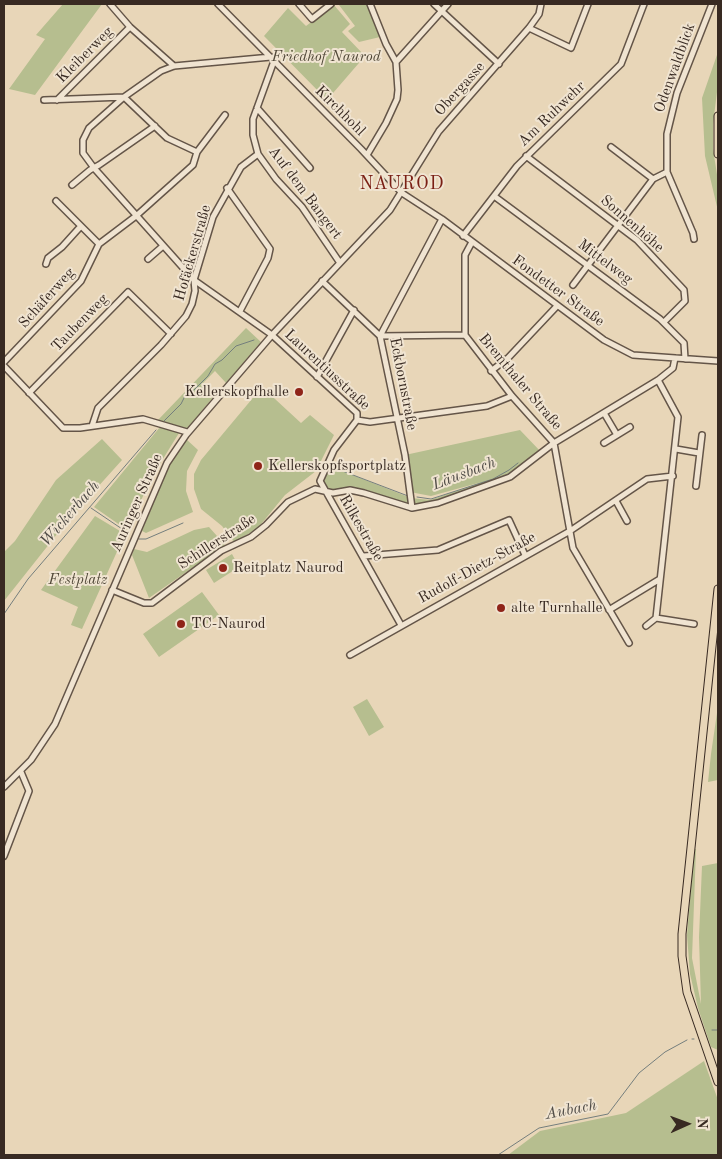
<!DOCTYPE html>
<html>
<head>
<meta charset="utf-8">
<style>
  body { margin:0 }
  #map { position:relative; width:722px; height:1159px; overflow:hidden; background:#e8d6b8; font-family:"Old Standard TT",serif }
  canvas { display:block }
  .frame { position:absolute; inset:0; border:5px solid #382a22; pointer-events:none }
  .north { position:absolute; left:662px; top:1099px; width:50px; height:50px; -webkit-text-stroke:4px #f0e4d1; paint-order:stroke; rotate:88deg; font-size:14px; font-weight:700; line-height:20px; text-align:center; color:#382a22 }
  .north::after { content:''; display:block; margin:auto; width:18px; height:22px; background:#382a22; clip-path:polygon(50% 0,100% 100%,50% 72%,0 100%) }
</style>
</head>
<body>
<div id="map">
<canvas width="722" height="1159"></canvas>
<div class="frame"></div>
<div class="north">N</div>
</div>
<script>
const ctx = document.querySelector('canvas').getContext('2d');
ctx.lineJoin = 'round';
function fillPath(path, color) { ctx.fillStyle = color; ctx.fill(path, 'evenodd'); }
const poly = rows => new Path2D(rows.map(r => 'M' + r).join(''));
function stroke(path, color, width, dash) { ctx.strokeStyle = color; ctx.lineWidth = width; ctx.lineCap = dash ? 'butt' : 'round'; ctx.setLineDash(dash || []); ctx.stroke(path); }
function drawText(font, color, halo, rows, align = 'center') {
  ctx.font = font + ' "Old Standard TT",serif'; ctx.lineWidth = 4; ctx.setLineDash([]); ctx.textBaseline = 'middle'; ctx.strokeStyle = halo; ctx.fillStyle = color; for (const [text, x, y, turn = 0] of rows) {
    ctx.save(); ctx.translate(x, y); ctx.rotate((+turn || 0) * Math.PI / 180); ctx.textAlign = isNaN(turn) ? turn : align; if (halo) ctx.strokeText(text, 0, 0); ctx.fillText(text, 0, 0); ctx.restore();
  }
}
fillPath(poly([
  [63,4,102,4,35,95,9,89,45,39,36,35],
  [342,4,367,4,380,37,359,42,348,31,355,26,339,5],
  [334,5,350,24,342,32,365,56,327,100,264,36,288,8,306,26],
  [718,52,718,84,713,124,713,149,718,181,718,211,705,156,702,98],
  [246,328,261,342,226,383,215,371,202,384,215,395,186,430,158,420],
  [262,387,301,423,310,415,334,435,316,471,285,495,257,529,234,542,222,526,201,509,194,489,194,474,201,460],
  [160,427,179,433,153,475,127,530,94,507],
  [520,430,542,453,510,477,438,503,412,508,350,490,333,493,324,489,320,481,327,465,411,498,430,500,482,482,431,496,410,492,405,455],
  [102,439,122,460,69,519,4,601,4,552,15,541,56,480],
  [186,439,198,450,187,471,186,491,193,512,146,533,142,531,169,465],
  [95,516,125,534,82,629,71,625,78,607,41,590],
  [209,527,225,545,149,598,132,555,134,549,147,552,194,530],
  [232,554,239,567,214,583,206,570],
  [202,592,219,615,159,657,143,634],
  [367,699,384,727,369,736,353,707],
  [718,706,718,780,708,782,711,754],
  [694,849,696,849,692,958,701,1004,699,937,702,866,718,863,718,1050,711,1047,698,1008,690,974,687,935],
  [704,1061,718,1100,718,1155,508,1155,540,1131,626,1113]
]), '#b6be8f');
stroke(poly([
  [164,421,181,404,186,394,191,393,208,376,215,364,222,360,236,346,254,340],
  [332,467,408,496],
  [417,497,431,499,493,479,509,470,518,463],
  [91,508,128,533],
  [139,539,146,539,183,523],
  [4,614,28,579,156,430],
  [712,1030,718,1030],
  [692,1039,694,1039],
  [498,1155,539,1128,608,1114,639,1073,665,1052,687,1040]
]), '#747e7d', 1);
const minor = poly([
  [110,4,130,27,174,66],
  [218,4,361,149,402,193,442,219,604,340,633,355,718,361],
  [299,4,312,19,331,4],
  [434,4,499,64],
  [529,28,571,48,588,4],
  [274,61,253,119,253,135,258,154,276,179,302,207,340,263],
  [396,62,448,4],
  [44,100,124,97,161,71,174,66,271,57],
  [57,100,130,27],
  [257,108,310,168],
  [611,147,653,179],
  [197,152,167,138,124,97,89,128,83,140,83,153,94,168,194,280,272,335,357,413,357,420],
  [367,155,386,123,397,99,398,90,396,62,386,44,370,4],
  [526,156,637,240,684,290,685,301,664,322],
  [72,185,90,170,99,165,155,126],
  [227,188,270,249,268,258,240,311],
  [494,196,660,319,684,343,685,359],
  [56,201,99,244],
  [463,236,517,166,621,64,644,4],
  [694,239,693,233,667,172,667,134,677,93,712,4],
  [472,242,465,255,465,335,512,396,554,443,573,548,629,643],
  [148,259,163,246],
  [46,264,48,258,62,247,81,226],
  [322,281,380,336,465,335],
  [573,285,653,179,667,172],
  [4,362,81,281,99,244,136,216,193,165,197,152,225,115],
  [4,366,63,428,80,428,143,419,187,432],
  [491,371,508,358,557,306],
  [317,377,354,310],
  [29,393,128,292,171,334],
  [604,413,617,435,604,443],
  [357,420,334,450,320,481,401,625],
  [357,420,370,422,487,406,512,396],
  [92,426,98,408,161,345,186,316,192,304,195,291,194,280,213,217,241,167,258,154],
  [617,435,630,427],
  [676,449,699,453],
  [696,486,702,435],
  [616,501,627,521],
  [412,508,405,455,380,336,442,219],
  [364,556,438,550,509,520,525,555],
  [112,590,144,603,152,603,221,551,251,537,266,525,288,502,315,489,333,493,350,490,364,493,412,508,438,503,510,477,554,443,658,380,673,368,675,358],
  [609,610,660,579],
  [656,618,694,624],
  [646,626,656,618,678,417,658,380],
  [350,655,570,531,647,479,673,476],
  [4,787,31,760,55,724,167,463,186,435,272,335,390,210,439,131,529,28,539,14,541,4],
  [4,856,29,791,21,772]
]);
const major = poly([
  [718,116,718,154],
  [718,589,682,934,682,956,687,992,718,1082]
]);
stroke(minor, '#645548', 8);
stroke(major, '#382a22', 9);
stroke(minor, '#f0e4d1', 5);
stroke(major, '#e8d6b8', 7);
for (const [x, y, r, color] of [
  [299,392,5,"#8f2418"],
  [258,466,5,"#8f2418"],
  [223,568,5,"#8f2418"],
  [501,608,5,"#8f2418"],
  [181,624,5,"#8f2418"]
]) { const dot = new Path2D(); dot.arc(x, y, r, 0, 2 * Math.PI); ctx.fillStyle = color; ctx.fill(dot); stroke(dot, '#f0e4d1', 2); }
drawText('15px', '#382a22', '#f0e4d1', [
  ["Kleiberweg",85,55,-45],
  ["Odenwaldblick",675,68,-70],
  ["Obergasse",460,89,-48],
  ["Kirchhohl",340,111,45],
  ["Am Ruhwehr",552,114,-44],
  ["Auf dem Bangert",305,193,53],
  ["Sonnenhöhe",632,224,41],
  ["Hofäckerstraße",193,253,-74],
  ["Mittelweg",605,262,37],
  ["Fondetter Straße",558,291,36],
  ["Schäferweg",47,298,-48],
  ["Taubenweg",80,323,-46],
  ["Laurentiusstraße",327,370,43],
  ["Bremthaler Straße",520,382,50],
  ["Eckbornstraße",403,384,79],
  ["Auringer Straße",137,503,-66],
  ["Rilkestraße",361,528,60],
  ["Schillerstraße",217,542,-33],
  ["Rudolf-Dietz-Straße",477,568,-29]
]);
drawText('italic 15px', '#514838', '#f0e4d1', [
  ["Friedhof Naurod",326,57],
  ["Festplatz",78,580]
]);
drawText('15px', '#382a22', '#f0e4d1', [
  ["Kellerskopfhalle",289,392,"right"],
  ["Kellerskopfsportplatz",268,466],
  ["Reitplatz Naurod",233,568],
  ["alte Turnhalle",511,608],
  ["TC-Naurod",191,624]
], 'left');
drawText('italic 16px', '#514d48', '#f0e4d1', [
  ["Läusbach",464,474,-21],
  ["Wickerbach",70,514,-49],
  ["Aubach",571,1110,-11]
]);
ctx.letterSpacing = '1px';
drawText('18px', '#7a1f14', '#f0e4d1', [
  ["NAUROD",402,184]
]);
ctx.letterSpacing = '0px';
</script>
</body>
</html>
